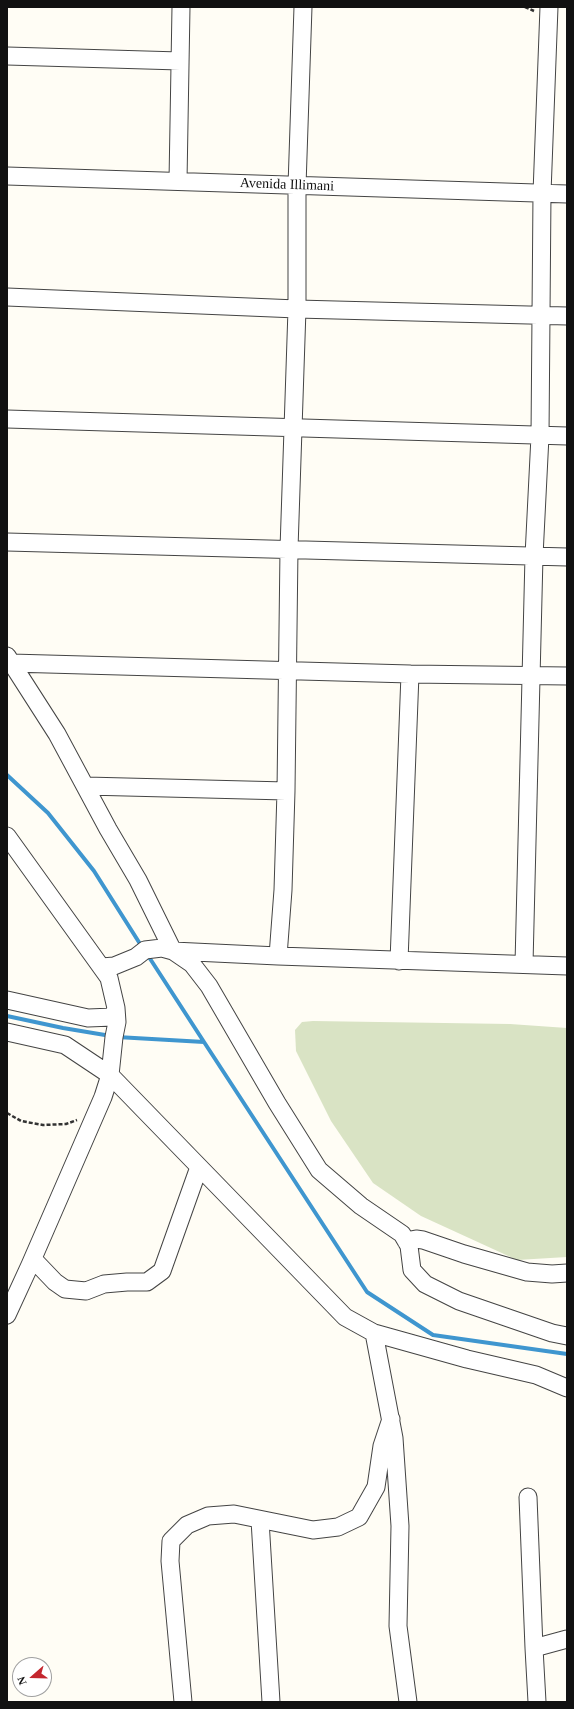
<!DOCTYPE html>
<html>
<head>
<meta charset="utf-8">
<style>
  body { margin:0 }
  #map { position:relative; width:574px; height:1709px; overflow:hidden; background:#fffdf5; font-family:"Times New Roman",serif }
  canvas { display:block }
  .frame { position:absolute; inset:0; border:8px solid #111; pointer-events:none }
  .north { position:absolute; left:12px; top:1657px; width:40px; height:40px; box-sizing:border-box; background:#fff; border:1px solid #a0a0a0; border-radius:50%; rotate:250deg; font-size:11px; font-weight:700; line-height:16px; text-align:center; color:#111 }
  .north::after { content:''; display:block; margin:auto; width:14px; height:18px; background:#c4262e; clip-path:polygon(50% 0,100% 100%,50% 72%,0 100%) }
</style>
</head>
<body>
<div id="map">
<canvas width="574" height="1709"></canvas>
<div class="frame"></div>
<div class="north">N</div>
</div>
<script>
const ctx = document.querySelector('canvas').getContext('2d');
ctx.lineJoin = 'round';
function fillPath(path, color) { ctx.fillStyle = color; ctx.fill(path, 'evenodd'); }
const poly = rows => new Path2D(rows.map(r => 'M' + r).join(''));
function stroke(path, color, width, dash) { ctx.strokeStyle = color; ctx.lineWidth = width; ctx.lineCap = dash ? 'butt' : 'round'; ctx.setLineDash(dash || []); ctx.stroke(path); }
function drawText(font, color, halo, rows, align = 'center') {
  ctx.font = font + ' "Times New Roman",serif'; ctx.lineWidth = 4; ctx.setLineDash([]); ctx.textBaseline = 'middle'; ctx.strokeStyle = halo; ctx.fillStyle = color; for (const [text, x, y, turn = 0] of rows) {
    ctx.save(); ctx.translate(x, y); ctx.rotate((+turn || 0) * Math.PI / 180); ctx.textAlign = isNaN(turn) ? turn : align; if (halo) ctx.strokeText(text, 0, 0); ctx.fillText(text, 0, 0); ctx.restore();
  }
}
fillPath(poly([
  [313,1021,510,1024,567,1028,567,1257,517,1260,421,1216,373,1183,331,1121,296,1051,295,1030,302,1022]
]), '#d9e3c4');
stroke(poly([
  [7,775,48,813,94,871,142,947],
  [147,954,204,1042],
  [7,1016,63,1028,111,1036],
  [117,1037,204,1042,367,1292,433,1335,567,1354]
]), '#3f96cf', 4);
const minor = poly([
  [7,56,180,61],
  [7,176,567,194],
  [178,181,181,7],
  [7,297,297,309,567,316],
  [7,419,567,436],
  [7,542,567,557],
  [7,656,57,734,108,829,138,880,173,951,192,964,209,986,277,1103,319,1170,361,1206,402,1234,409,1246,412,1270,425,1284,459,1301,552,1333,567,1336],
  [11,663,410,674,567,676],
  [86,786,286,791],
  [7,836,109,978,116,1008,117,1022,114,1037,110,1075,103,1097,30,1265,7,1315],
  [278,956,283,890,286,791,289,549,297,309,297,186,303,7],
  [399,961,410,674],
  [524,964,534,556,540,436,542,193,549,7],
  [102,967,114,966,136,957,145,950,162,948,173,951,278,956,567,966],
  [7,1000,88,1018,113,1017,116,1008],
  [7,1032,65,1045,110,1075,345,1317,374,1333,467,1359,536,1375,567,1388],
  [406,1241,416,1239,423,1240,464,1254,527,1272,552,1274,567,1273],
  [33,1259,55,1282,65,1289,86,1291,104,1284,127,1282,147,1282,162,1271,199,1167],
  [374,1333,394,1438,400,1526,398,1626,408,1702],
  [528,1497,534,1648],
  [260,1520,271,1702],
  [183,1702,170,1561,171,1541,187,1525,208,1516,234,1514,313,1530,338,1527,359,1517,376,1487,382,1446,391,1419],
  [537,1702,534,1648,567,1639]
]);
stroke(minor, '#444', 19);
stroke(poly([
  [525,7,534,11],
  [7,1113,21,1121,43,1125,66,1124,77,1120]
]), '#333', 2.5, [4, 2]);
stroke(minor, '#fff', 17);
drawText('14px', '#111', '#fff', [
  ["Avenida Illimani",287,185,2]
]);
</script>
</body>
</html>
